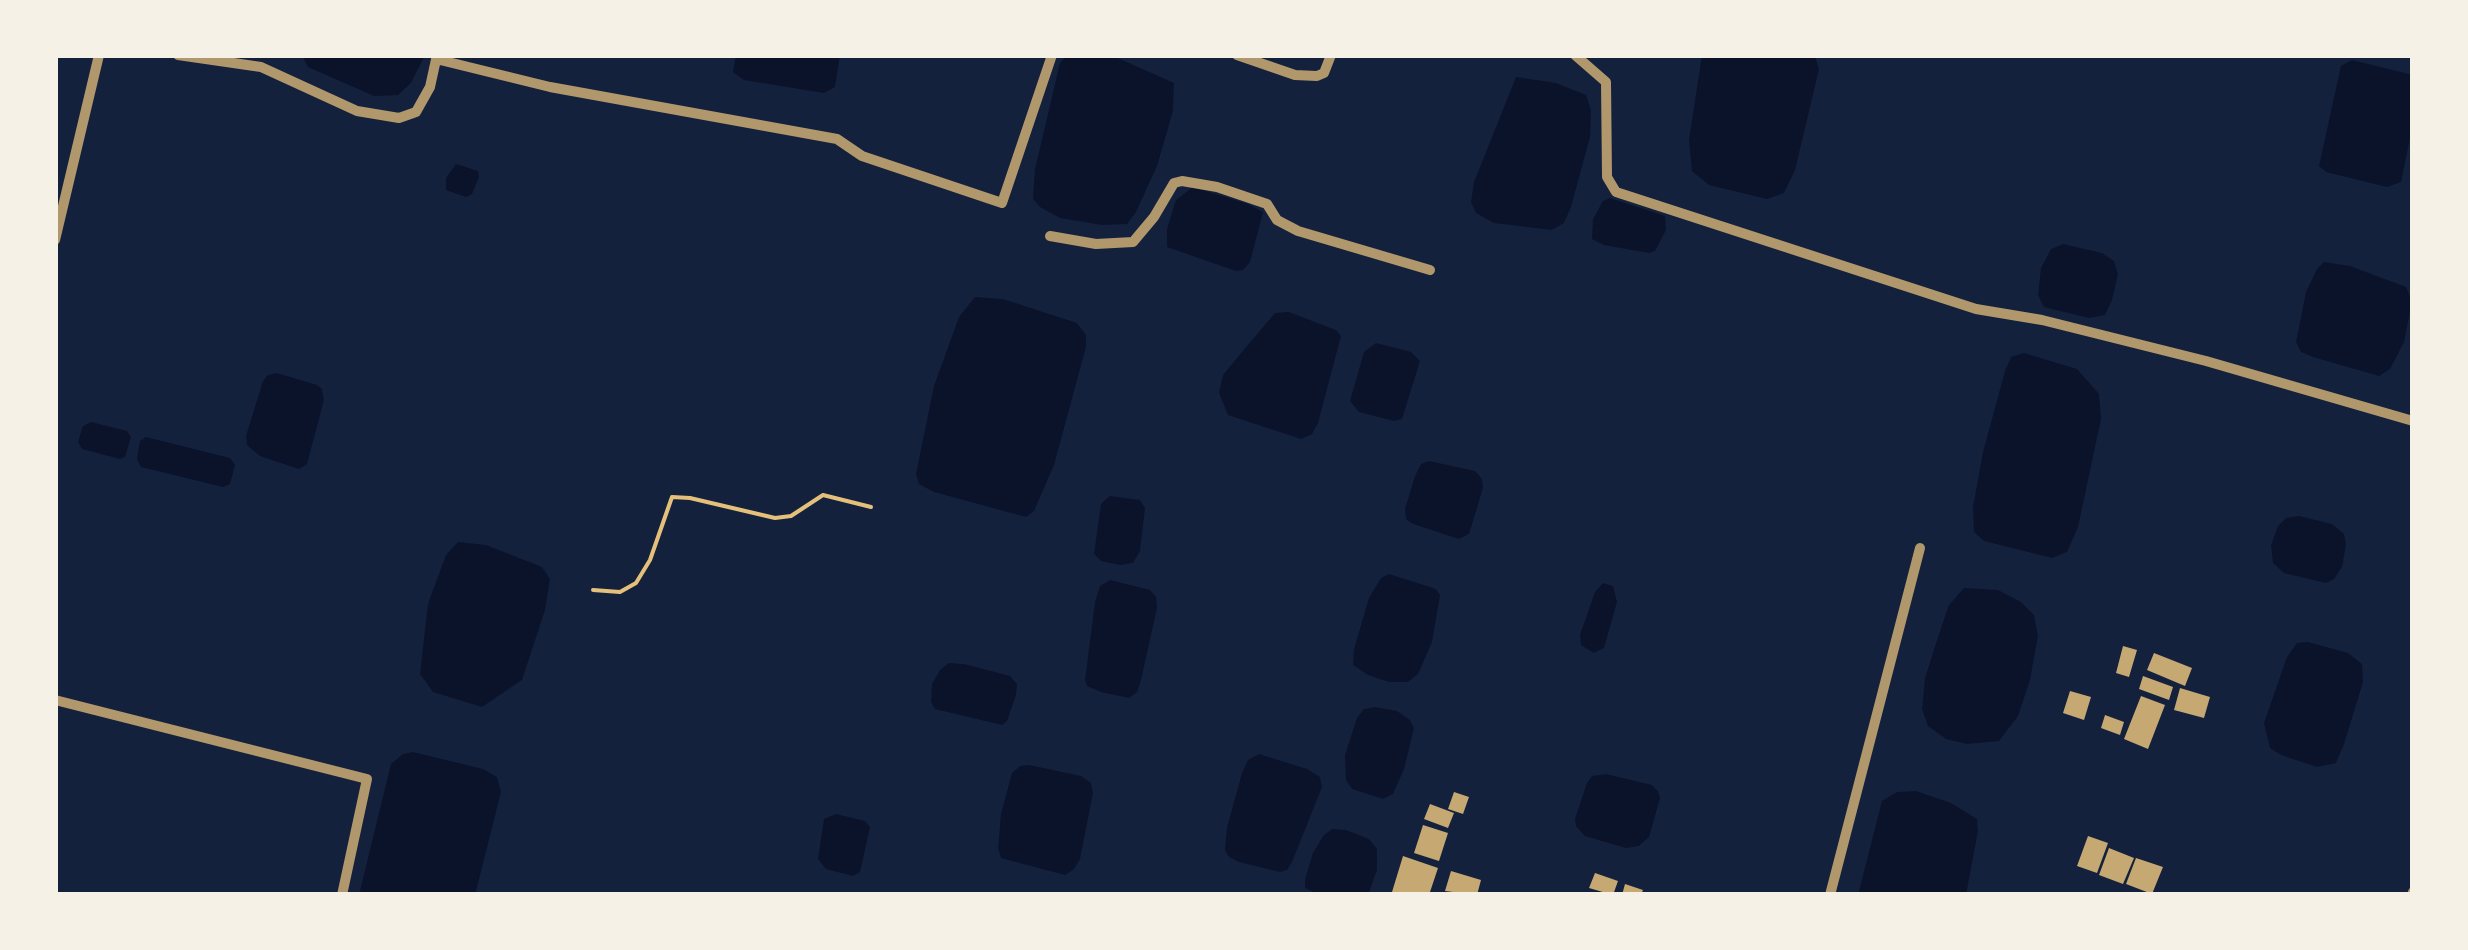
<!DOCTYPE html>
<html>
<head>
<meta charset="utf-8">
<style>
  body { margin:0 }
  #map { position:relative; width:2468px; height:950px; overflow:hidden; background:#14213d; font-family:Lato,sans-serif }
  canvas { display:block }
  .frame { position:absolute; inset:0; border:58px solid #f6f1e7; pointer-events:none }
</style>
</head>
<body>
<div id="map">
<canvas width="2468" height="950"></canvas>
<div class="frame"></div>
</div>
<script>
const ctx = document.querySelector('canvas').getContext('2d');
ctx.lineJoin = 'round';
function fillPath(path, color) { ctx.fillStyle = color; ctx.fill(path, 'evenodd'); }
const poly = rows => new Path2D(rows.map(r => 'M' + r).join(''));
function stroke(path, color, width, dash) { ctx.strokeStyle = color; ctx.lineWidth = width; ctx.lineCap = dash ? 'butt' : 'round'; ctx.setLineDash(dash || []); ctx.stroke(path); }
fillPath(poly([
  [302,55,425,55,411,83,398,95,374,96,308,67],
  [736,55,840,55,835,87,824,93,744,80,733,72],
  [1067,55,1111,55,1174,83,1173,111,1157,166,1136,212,1127,224,1102,225,1060,218,1040,207,1033,199,1035,169,1060,63],
  [1702,55,1815,56,1819,69,1795,170,1784,193,1767,199,1709,185,1692,171,1689,140],
  [2352,60,2413,75,2413,123,2401,182,2387,187,2326,172,2319,166,2341,66],
  [1516,77,1556,83,1586,95,1591,110,1590,137,1571,207,1564,223,1552,230,1494,223,1476,213,1471,202,1474,182],
  [456,164,478,171,479,177,472,194,466,197,446,190,446,178],
  [1193,187,1248,204,1263,212,1250,262,1243,270,1236,271,1167,247,1167,229,1176,200],
  [1610,198,1665,216,1666,230,1655,251,1649,253,1604,245,1592,239,1593,219,1603,201],
  [2063,244,2102,253,2114,261,2118,274,2112,300,2105,315,2089,318,2044,307,2038,295,2041,268,2051,249],
  [2324,262,2350,266,2406,287,2412,301,2404,342,2390,369,2379,376,2313,357,2301,352,2296,342,2306,292,2317,269],
  [975,297,1003,299,1077,323,1086,335,1086,347,1054,465,1034,511,1026,517,934,492,919,484,916,474,934,386,959,317],
  [1289,312,1336,330,1341,336,1318,423,1312,434,1301,439,1228,415,1219,393,1223,375,1242,352,1275,313],
  [1376,343,1411,352,1420,361,1402,419,1394,421,1359,412,1350,401,1364,352],
  [2024,353,2077,369,2099,394,2101,419,2078,527,2067,552,2052,558,1984,541,1974,532,1973,507,1983,452,2005,371,2011,357],
  [277,373,317,385,322,389,324,400,307,464,299,469,260,456,247,445,246,436,263,381,268,375],
  [91,422,127,431,131,437,125,457,120,459,82,449,78,442,83,426],
  [146,437,230,458,235,465,230,484,223,487,141,467,137,459,140,441],
  [1429,461,1475,471,1482,479,1483,488,1469,534,1459,539,1413,524,1406,519,1405,509,1415,476,1421,464],
  [1110,496,1140,500,1145,508,1140,551,1133,563,1120,565,1101,561,1094,554,1101,504],
  [2299,516,2332,524,2344,534,2346,545,2342,567,2334,579,2326,583,2284,573,2273,563,2271,545,2278,526,2286,518],
  [458,542,486,545,542,567,550,579,545,610,522,680,482,707,433,692,420,674,428,604,446,555],
  [1389,574,1436,589,1440,595,1432,642,1418,674,1408,682,1389,682,1368,675,1353,665,1354,649,1369,598,1381,578],
  [1110,580,1150,590,1156,597,1157,608,1141,680,1137,692,1129,698,1101,692,1087,686,1085,680,1095,602,1100,586],
  [1603,583,1613,586,1617,602,1604,648,1594,653,1581,645,1580,635,1595,592],
  [1964,588,1998,590,2021,602,2034,615,2038,636,2030,680,2018,716,1999,741,1967,744,1946,739,1928,726,1922,709,1925,678,1939,634,1949,605],
  [2308,642,2348,653,2362,664,2363,682,2344,744,2336,763,2317,767,2281,755,2270,748,2264,723,2287,657,2297,643],
  [949,663,964,664,1010,676,1017,684,1016,695,1007,721,1002,725,935,709,931,702,932,684,940,670],
  [1375,707,1397,711,1410,720,1414,728,1404,769,1393,794,1383,799,1352,789,1346,780,1345,755,1357,718,1364,709],
  [413,752,483,769,497,777,501,792,475,895,359,895,391,764,403,754],
  [1259,754,1307,769,1320,777,1322,787,1292,862,1287,870,1280,872,1239,862,1229,857,1225,850,1227,828,1242,773,1248,760],
  [1029,765,1081,776,1091,783,1093,793,1080,859,1074,869,1065,875,1001,858,998,848,1001,814,1012,773,1020,766],
  [1606,774,1652,785,1658,791,1660,798,1649,837,1639,846,1626,848,1585,836,1576,826,1575,819,1587,783,1592,776],
  [1916,791,1951,803,1977,819,1978,831,1966,895,1858,895,1882,801,1897,792],
  [836,814,865,821,870,827,860,872,853,876,826,869,818,859,824,819],
  [1332,829,1346,830,1369,839,1377,849,1377,870,1368,895,1320,895,1305,888,1305,879,1313,853,1324,835]
]), '#0b132b');
fillPath(poly([
  [2123,646,2137,650,2129,677,2116,673],
  [2154,653,2192,668,2185,686,2147,670],
  [2143,676,2173,687,2169,700,2139,689],
  [2180,688,2210,697,2204,718,2174,710],
  [2070,691,2091,697,2084,720,2063,713],
  [2141,696,2165,705,2148,749,2124,739],
  [2105,715,2124,722,2120,735,2101,728],
  [1454,792,1469,797,1463,814,1448,809],
  [1430,804,1454,813,1448,828,1424,819],
  [1423,825,1448,833,1439,861,1414,853],
  [2088,836,2108,843,2097,873,2077,866],
  [2109,848,2134,858,2123,884,2099,875],
  [1403,856,1438,868,1429,895,1392,892],
  [2136,858,2163,867,2152,894,2126,884],
  [1451,871,1481,880,1477,895,1445,891],
  [1595,873,1618,881,1613,895,1589,888],
  [1625,884,1643,890,1641,895,1622,895]
]), '#c6a872');
stroke(poly([
  [593,590,620,592,636,583,650,560,672,497,690,498,775,518,791,516,823,495,871,507]
]), '#e5c07b', 4);
stroke(poly([
  [178,55,261,67,357,111,399,118,416,112,430,87,437,55],
  [1237,55,1295,75,1317,76,1324,73,1331,55],
  [1575,55,1606,82,1607,177,1616,192,1976,309,2042,320,2206,361,2413,421],
  [436,59,550,87,837,139,862,156,1002,203,1052,55],
  [1050,236,1096,244,1133,242,1154,217,1174,183,1182,181,1217,187,1267,204,1277,220,1298,231,1430,270],
  [55,240,99,55],
  [55,700,367,779,342,895],
  [1830,895,1920,548],
  [2412,895,2413,892]
]), '#b1986c', 10);
</script>
</body>
</html>
